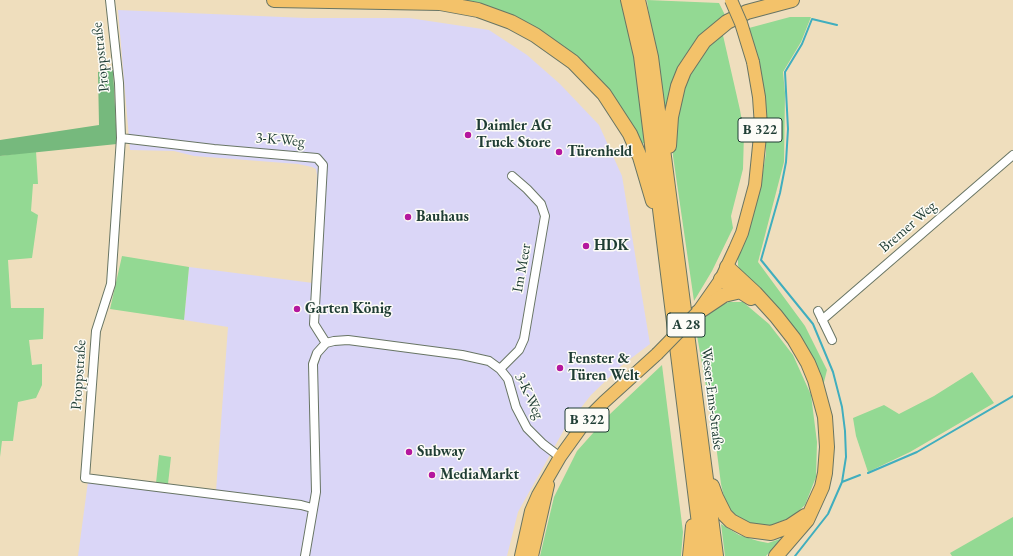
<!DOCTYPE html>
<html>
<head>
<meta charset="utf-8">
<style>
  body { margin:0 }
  canvas { display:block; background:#efdebd }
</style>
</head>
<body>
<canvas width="1013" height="556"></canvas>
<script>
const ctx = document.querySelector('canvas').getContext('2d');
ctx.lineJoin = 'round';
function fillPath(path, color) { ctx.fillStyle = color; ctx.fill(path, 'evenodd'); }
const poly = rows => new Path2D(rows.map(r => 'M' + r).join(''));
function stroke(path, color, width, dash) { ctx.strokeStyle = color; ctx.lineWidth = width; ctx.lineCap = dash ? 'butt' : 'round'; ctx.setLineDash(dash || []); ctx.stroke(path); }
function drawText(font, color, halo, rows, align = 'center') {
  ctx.font = font + ' "EB Garamond",serif'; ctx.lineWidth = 3; ctx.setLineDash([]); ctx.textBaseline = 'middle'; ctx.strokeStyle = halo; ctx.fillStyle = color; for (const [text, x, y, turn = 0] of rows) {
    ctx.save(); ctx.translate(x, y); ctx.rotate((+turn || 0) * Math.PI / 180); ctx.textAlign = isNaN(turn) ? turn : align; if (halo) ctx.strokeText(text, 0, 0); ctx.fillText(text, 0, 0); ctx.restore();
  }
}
fillPath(poly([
  [118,10,306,18,409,18,489,30,527,55,560,84,599,125,622,176,650,344,621,366,591,395,565,428,518,512,507,556,78,556,89,474,216,491,228,327,184,320,189,267,313,283,317,175,316,169,312,167,298,164,194,156,174,151,130,150]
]), '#dad6f7');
fillPath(poly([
  [455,0,623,0,635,50,646,142,642,144,611,95,573,53,519,18],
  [647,0,719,3,725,15,682,60,672,84,668,100,665,134],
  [790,17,811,17,801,42,783,72,785,93,784,162,758,262,805,326,827,370,823,386,740,271,738,265,738,256,749,231,760,191,766,153,765,93,758,59,749,28],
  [722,31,740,110,744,133,743,169,731,216,733,228,712,271,694,301,673,156,673,131,690,67,705,48],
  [36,151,38,184,33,184,31,211,38,215,32,258,8,260,11,308,44,308,43,339,29,340,32,365,42,364,42,385,36,398,18,402,13,441,2,441,0,457,0,156],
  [122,256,189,267,184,320,110,309],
  [729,302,743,302,769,324,793,355,811,395,817,442,816,477,805,505,792,517,771,525,753,525,736,515,726,505,721,484,715,437,696,330,712,309],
  [662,365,683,532,681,556,540,556,554,497,577,451,610,414],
  [972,372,994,403,910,452,868,472,856,436,853,418,884,405,899,414,934,396],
  [159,455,171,457,168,484,156,483],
  [1013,517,1013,556,952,556,950,553],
  [721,524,739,535,758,541,768,543,783,538,766,556,725,556]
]), '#93d993');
fillPath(poly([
  [113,70,117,144,0,156,0,140,99,125,98,72]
]), '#76b97d');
stroke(poly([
  [837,25,812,19,802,44,785,72,788,129,786,162,780,193,761,260,813,324,833,372,842,407,845,431,846,457,842,482],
  [868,473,917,452,1013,396],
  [795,556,828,514,842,482,860,475]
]), '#40aebe', 2);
const minor = poly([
  [110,0,119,83,121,138,111,284,96,331,85,478,301,505,312,508],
  [121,138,214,149,317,158,323,165,314,324,326,343,317,353,313,364,316,492,305,556],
  [818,311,832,340],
  [822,320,1013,155],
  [326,343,334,341,348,340,462,355,489,361,500,369,508,379,516,407,527,428,543,444,560,457],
  [500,369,519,350,524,339,545,216,541,204,527,189,512,176]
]);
const primary = poly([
  [700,309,721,279,735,249,742,233,755,185,761,126,759,97,753,62],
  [521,556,531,511,538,495,560,457,588,418,604,402,657,354],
  [532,556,548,485]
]);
const motorway = poly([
  [274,0,440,3,478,10,511,22,535,35,573,62,604,94,630,134,640,157,653,201],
  [628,0,641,56,703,556],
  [638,0,651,57,716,556],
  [669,146,671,117,678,86,684,71,704,41,727,22,747,12,792,0],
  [727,267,755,293,776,316,794,339,808,363,815,380,825,417,827,447,825,473,822,487,807,520,776,556],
  [721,279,751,298],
  [697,313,724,295,741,291],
  [712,486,716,497,725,515,731,521,748,530,771,533,790,526,805,516],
  [690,556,693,526]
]);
stroke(minor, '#687564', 10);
stroke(primary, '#687564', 14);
stroke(motorway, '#687564', 16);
stroke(minor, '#fff', 8);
stroke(primary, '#f3c26a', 12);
stroke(motorway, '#f3c26a', 14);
const primaryBridge = poly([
  [731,0,741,23,753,62],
  [657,354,697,313]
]);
stroke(primaryBridge, '#687564', 14, []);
stroke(primaryBridge, '#f3c26a', 12);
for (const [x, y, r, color] of [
  [468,135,4,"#b5179e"],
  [559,152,4,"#b5179e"],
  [408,217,4,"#b5179e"],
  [586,246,4,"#b5179e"],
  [297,309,4,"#b5179e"],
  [560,368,4,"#b5179e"],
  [409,452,4,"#b5179e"],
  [432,475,4,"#b5179e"]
]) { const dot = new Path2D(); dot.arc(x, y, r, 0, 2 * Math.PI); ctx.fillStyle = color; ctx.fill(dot); stroke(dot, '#fdfcf7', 1.5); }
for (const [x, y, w] of [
  [760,130,44],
  [686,325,38],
  [587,420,44]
]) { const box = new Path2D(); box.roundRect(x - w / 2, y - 12, w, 24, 3); ctx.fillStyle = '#fdfcf7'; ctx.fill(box); stroke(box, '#1f3d34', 1); }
drawText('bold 14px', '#1f3d34', null, [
  ["B 322",760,130],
  ["A 28",686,325],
  ["B 322",587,420]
]);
drawText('15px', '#1f3d34', '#fdfcf7', [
  ["Proppstraße",101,57,-96],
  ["3-K-Weg",280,140,5],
  ["Bremer Weg",908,227,-41],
  ["Im Meer",522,268,-80],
  ["Proppstraße",79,375,-86],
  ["3-K-Weg",529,396,65],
  ["Weser-Ems-Straße",712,399,83]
]);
drawText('bold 15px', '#1f3d34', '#fdfcf7', [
  ["Daimler AG",476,126],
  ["Truck Store",476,143],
  ["Türenheld",567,152],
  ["Bauhaus",416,217],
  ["HDK",594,246],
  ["Garten König",305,309],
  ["Fenster &",568,359],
  ["Türen Welt",568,376],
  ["Subway",417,452],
  ["MediaMarkt",440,475]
], 'left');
</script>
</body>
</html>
